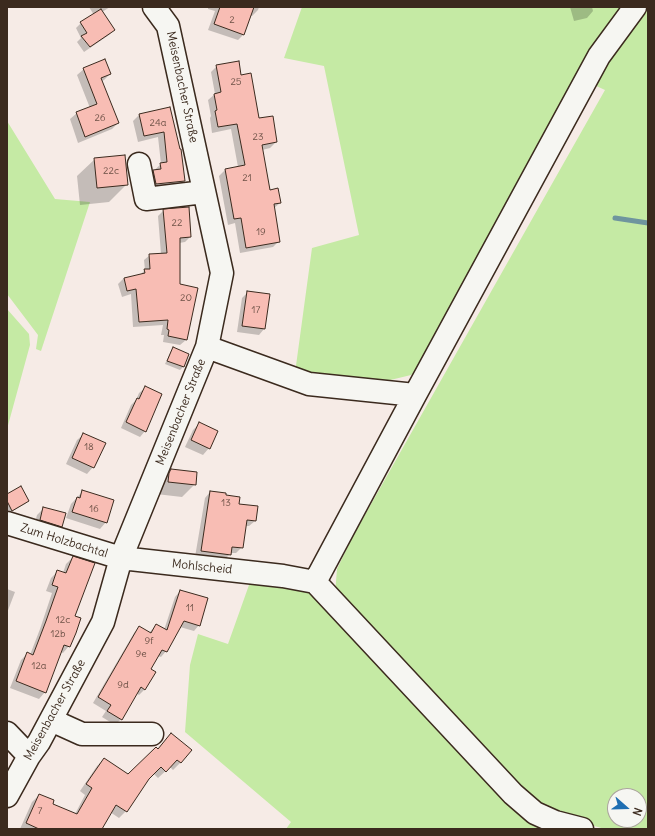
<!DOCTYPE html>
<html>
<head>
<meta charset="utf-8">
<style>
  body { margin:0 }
  #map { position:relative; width:655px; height:836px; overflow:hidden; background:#f6ebe6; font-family:Delius,sans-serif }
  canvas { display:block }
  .frame { position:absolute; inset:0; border:8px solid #3b2a1e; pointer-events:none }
  .north { position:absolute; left:607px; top:788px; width:40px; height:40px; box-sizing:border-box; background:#f6f6f2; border:1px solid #aba49d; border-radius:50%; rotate:110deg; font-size:11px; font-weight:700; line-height:16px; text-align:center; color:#3b2a1e }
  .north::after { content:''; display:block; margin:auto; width:14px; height:18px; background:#1f6fb2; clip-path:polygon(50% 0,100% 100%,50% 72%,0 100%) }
</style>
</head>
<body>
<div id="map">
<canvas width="655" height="836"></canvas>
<div class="frame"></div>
<div class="north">N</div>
</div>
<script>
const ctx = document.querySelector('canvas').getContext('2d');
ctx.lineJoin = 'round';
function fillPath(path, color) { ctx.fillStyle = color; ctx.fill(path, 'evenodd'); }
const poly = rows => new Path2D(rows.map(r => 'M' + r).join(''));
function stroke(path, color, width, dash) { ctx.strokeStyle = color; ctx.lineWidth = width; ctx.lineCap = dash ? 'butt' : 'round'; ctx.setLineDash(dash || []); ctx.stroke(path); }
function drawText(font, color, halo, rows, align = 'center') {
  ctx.font = font + ' Delius,sans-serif'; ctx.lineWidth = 3; ctx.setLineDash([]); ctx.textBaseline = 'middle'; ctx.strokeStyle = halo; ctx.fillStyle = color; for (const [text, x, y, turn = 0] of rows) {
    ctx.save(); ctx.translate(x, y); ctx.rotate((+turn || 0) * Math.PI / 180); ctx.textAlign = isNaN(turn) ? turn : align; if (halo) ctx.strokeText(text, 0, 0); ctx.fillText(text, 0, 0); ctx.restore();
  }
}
fillPath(poly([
  [302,7,624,7,429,363,411,375,378,383,295,373,312,248,359,235,324,66,284,58],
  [646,7,648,7,648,829,605,829,551,814,522,791,335,594,337,569,353,536,605,90,592,84],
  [615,796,639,796,639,820,615,820],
  [7,121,55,199,90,202,41,351,36,349,38,335,7,294],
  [7,309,29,334,30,345,7,429],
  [250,579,286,581,322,597,565,829,286,829,291,822,185,732,190,665,198,634,228,644,249,585]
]), '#c5eaa4');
fillPath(poly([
  [89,7,110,7,102,12,114,30,109,35,84,52,77,42,81,38,76,28,81,23,94,15],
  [208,7,259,7,258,10,252,16,250,16,244,34,238,40,208,30,215,11,208,9],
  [570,7,592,7,593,11,587,18,574,21],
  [217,66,240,76,258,120,276,142,270,148,262,150,269,191,280,203,273,209,279,241,273,247,240,253,235,223,228,225,219,176,225,170,238,167,231,129,212,133,210,118,211,116,208,100,215,94,211,72],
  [84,69,110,74,104,80,102,81,118,123,112,129,78,143,70,119,77,113,90,108,77,75],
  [170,108,184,181,178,187,150,190,147,177,161,164,158,137,138,142,133,121,140,114],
  [95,159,127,184,109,202,80,205,77,176],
  [164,210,190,237,185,242,179,243,179,285,186,340,180,345,163,342,164,335,161,335,163,325,133,327,131,294,122,297,118,284,124,278,140,275,145,270,144,260,150,255,161,254,158,216],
  [248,292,264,329,259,335,237,332,242,298],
  [174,348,187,354,183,367,180,370,165,364,171,351],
  [145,388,145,431,140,437,121,428,131,405,136,400,139,393],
  [200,423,209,448,203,455,185,447,193,430],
  [84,434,93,467,87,474,66,464,77,440],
  [171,470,195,484,182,497,156,494,158,483],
  [83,491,106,522,100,529,66,518,71,504],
  [210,492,225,496,238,505,255,521,249,526,245,526,242,547,236,553,230,553,230,554,224,560,195,557,205,498],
  [7,495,28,501,25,504,9,513,7,510],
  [44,508,61,526,55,533,34,526,37,515],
  [73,557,74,616,69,646,63,653,61,652,45,692,39,699,10,688,21,660,27,654,30,655,40,629,52,593,46,591,51,578,58,571,63,573,66,564],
  [7,589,15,592,7,613],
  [180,591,199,625,194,631,180,627,166,651,161,657,158,656,150,669,155,672,144,690,139,695,136,693,121,719,115,725,102,717,106,711,93,703,134,633,139,627,149,633,156,625,164,630,175,597],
  [171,734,190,750,180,763,173,770,170,767,158,778,153,773,148,778,126,811,119,818,110,812,101,829,20,829,32,802,39,795,51,805,75,814,85,795,80,791,97,766,104,759,128,775,157,750]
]), '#0003');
stroke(poly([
  [615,218,648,223]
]), '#6f959e', 5);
const building = poly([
  [220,7,254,7,244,35,214,24,220,7],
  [101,9,115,30,90,47,81,36,87,33,80,22,101,9],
  [105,59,111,74,101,78,119,123,85,137,76,112,97,104,83,68,105,59],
  [239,61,241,75,251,73,259,118,273,116,277,142,262,145,270,190,278,188,281,203,274,204,280,242,246,248,241,218,234,219,225,169,245,165,237,124,218,127,215,111,217,110,214,94,221,92,216,65,239,61],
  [170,107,180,149,181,149,185,181,156,184,153,170,161,169,160,163,167,162,164,132,144,136,139,114,170,107],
  [125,155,128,185,97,188,94,158,125,155],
  [189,207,191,237,180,238,180,284,198,288,187,340,168,336,169,330,167,329,168,320,139,322,136,289,127,291,124,278,145,273,144,269,150,269,149,254,167,253,163,209,189,207],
  [247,291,270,294,265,329,242,326,247,291],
  [173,347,189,354,184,367,167,361,173,347],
  [145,386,162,394,146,432,126,422,137,398,139,399,145,386],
  [199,422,218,431,210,449,191,440,199,422],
  [83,433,106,443,94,468,72,458,83,433],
  [171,469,197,472,196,485,168,482,169,473,171,469],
  [21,486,29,501,12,511,7,501,7,494,21,486],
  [82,490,114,500,107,523,72,512,77,497,80,498,82,490],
  [210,491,226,493,226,495,240,497,239,504,258,506,256,521,247,520,243,548,232,547,231,555,201,551,210,491],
  [43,507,66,513,62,527,40,520,43,507],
  [73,556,95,563,75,616,81,618,76,633,70,647,64,645,46,693,16,681,27,652,33,655,46,621,58,587,52,585,57,570,66,573,73,556],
  [180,590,208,598,200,626,184,621,167,652,162,650,151,669,156,672,145,690,141,687,122,720,107,711,111,705,98,697,139,626,151,633,156,624,167,630,180,590],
  [171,733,192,750,181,763,177,760,166,772,161,767,149,779,127,812,116,805,102,829,39,829,26,823,39,794,54,800,53,804,77,814,92,788,86,784,104,758,128,774,156,747,158,749,171,733]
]);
fillPath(building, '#f8bdb4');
stroke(building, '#3b2a1e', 1);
const minor = poly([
  [139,164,146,199,204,192],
  [207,347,309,384,415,395],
  [7,523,121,558,283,576,315,582,513,794,535,813,555,822,582,829],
  [315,582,415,395,599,56,635,7],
  [51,720,82,734,152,734],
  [7,733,29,756],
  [7,796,29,756,39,742,103,622,121,558,207,347,222,273,168,26,154,7]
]);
stroke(minor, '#3b2a1e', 25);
stroke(minor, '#f6f6f2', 22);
drawText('10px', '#6a4f44', null, [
  ["2",232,20],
  ["25",236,82],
  ["26",100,118],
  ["24a",158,123],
  ["23",258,137],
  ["22c",111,171],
  ["21",247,178],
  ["22",177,223],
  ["19",261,232],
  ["20",186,298],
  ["17",256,310],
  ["18",89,447],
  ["13",226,503],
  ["16",94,509],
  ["11",190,608],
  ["12c",63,620],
  ["12b",58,634],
  ["9f",149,641],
  ["9e",141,654],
  ["12a",39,666],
  ["9d",123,685],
  ["7",40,811]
]);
drawText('12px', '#3b2a1e', '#f6f6f2', [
  ["Meisenbacher Straße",182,87,78],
  ["Meisenbacher Straße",181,412,-68],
  ["Zum Holzbachtal",64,541,17],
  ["Mohlscheid",202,567,6],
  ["Meisenbacher Straße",55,710,-61]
]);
</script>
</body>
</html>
